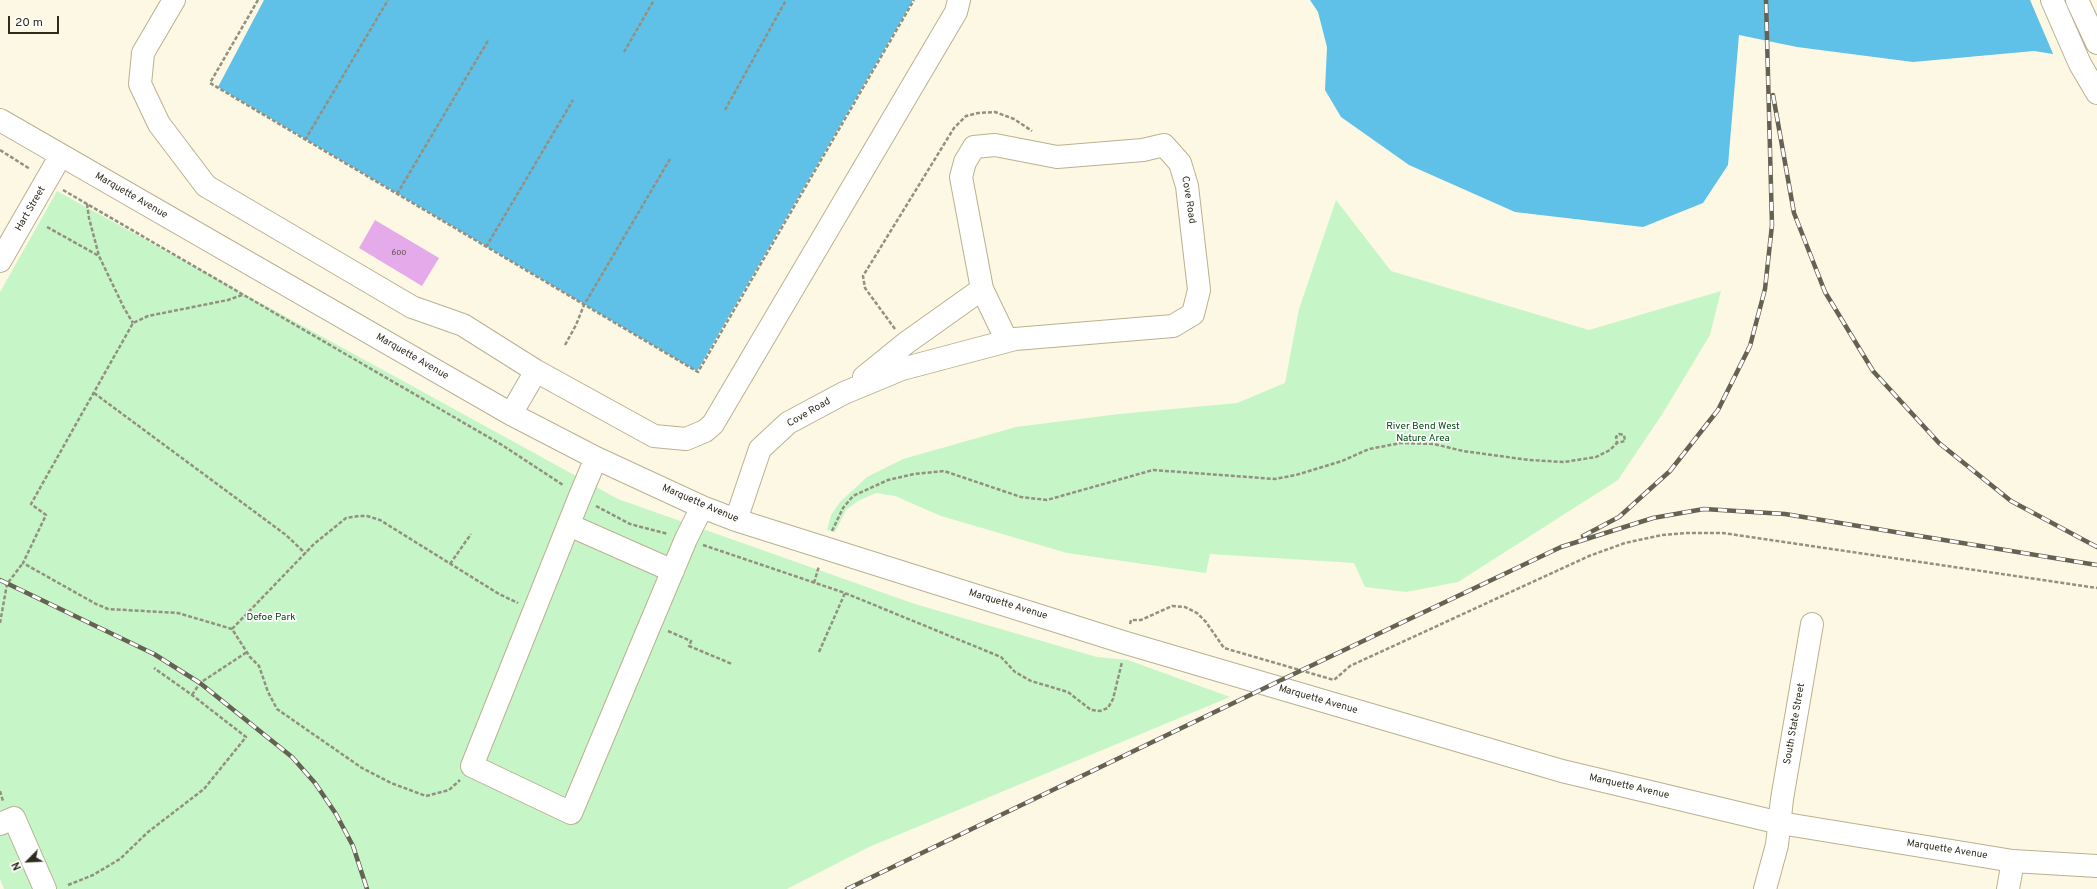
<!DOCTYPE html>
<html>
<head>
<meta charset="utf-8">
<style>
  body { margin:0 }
  #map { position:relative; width:2097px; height:889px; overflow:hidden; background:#fdf8e4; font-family:Overpass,sans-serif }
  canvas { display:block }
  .north { position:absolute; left:8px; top:841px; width:40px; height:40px; -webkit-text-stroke:3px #fff; paint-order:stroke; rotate:246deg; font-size:11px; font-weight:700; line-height:16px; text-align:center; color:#2f2c1f }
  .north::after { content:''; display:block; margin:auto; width:14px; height:18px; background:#2f2c1f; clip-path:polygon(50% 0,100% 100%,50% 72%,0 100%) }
  .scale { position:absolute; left:8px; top:16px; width:51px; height:18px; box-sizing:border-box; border:2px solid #2f2c1f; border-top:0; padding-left:5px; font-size:12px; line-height:14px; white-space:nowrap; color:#2f2c1f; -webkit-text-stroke:3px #fff; paint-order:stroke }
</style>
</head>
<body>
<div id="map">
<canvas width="2097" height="889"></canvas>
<div class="north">N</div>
<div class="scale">20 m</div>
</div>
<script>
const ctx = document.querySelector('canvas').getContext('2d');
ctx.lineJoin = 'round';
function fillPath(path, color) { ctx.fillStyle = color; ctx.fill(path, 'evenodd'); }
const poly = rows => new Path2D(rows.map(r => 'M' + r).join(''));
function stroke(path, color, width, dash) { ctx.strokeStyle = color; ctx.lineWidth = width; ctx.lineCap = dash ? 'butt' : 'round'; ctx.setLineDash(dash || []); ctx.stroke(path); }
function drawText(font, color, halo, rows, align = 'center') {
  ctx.font = font + ' Overpass,sans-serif'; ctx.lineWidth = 3.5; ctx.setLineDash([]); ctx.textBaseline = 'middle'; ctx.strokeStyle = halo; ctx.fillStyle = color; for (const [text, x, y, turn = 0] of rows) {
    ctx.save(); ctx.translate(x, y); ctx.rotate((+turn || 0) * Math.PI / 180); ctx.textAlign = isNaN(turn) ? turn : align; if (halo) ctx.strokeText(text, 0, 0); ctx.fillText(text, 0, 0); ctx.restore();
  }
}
fillPath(poly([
  [57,191,618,499,915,604,1097,657,1128,660,1230,697,869,847,787,889,4,889,0,879,0,292],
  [1336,200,1391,271,1589,330,1721,291,1710,335,1663,413,1618,480,1458,582,1406,592,1365,587,1354,563,1210,554,1206,573,1067,553,941,516,895,496,876,493,858,501,846,510,835,532,827,530,831,515,840,502,867,477,903,459,1016,427,1119,414,1237,403,1285,383,1299,309]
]), '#c6f6c8');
fillPath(poly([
  [264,0,913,0,697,371,218,87],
  [1310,0,2097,0,2097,61,2034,51,1913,62,1797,47,1739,35,1728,165,1703,203,1643,227,1515,212,1409,165,1341,117,1325,90,1327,47,1318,12]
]), '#5fc0e8');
fillPath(poly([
  [2030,0,2097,0,2097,63,2054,56]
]), '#fdf8e4');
fillPath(poly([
  [375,220,439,258,422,286,359,248]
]), '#e5aae9');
const minor = poly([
  [174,0,143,53,140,84,159,124,206,186,412,307,463,325,536,371,654,436,686,439,705,431,713,424,956,12,959,0],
  [0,120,511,414,596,458,702,507,736,520,1126,643,1562,771,1780,823,2013,861,2097,866],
  [0,261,61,155],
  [864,377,906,343,982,289],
  [511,414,536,371],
  [596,458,580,496,472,766,571,813,686,539,702,507],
  [736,520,760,449,788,423,844,393,902,369,1015,339,1173,326,1193,314,1199,290,1187,186,1180,163,1164,145,1143,150,1057,157,995,145,974,147,965,162,961,177,982,289,1007,341],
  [569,525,673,571],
  [0,824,14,818,45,889],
  [1765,889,1777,845,1782,799,1812,624],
  [2008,889,2013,861]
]);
const major = poly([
  [2052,0,2080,64,2097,93],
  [2077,0,2097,43]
]);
stroke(minor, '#bab191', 24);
stroke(major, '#bab191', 24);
stroke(poly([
  [258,0,210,83,698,372,914,0],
  [624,52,654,0],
  [725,110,786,0],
  [305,140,388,0],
  [0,150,30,169],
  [63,190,502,445,563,485],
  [397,194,489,39],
  [87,204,89,218,99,256,124,308,133,323],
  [47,227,99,256],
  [486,247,573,100],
  [242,295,228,300,148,316,133,323,31,504,46,515,23,563,96,604,108,609,178,613,232,629,250,657,259,666,268,692,277,709,362,768,391,783,426,796,449,790,460,780],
  [895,329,865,288,863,276,954,128,966,116,978,113,995,112,1014,119,1032,131],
  [565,345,576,325,584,305,670,159],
  [94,393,286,535,306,554],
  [596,506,630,524,668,534],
  [832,531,843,508,853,496,888,480,914,474,944,471,1021,497,1047,500,1153,470,1275,479,1296,475,1342,461,1369,449,1401,443,1434,444,1463,451,1529,460,1564,462,1596,457,1610,450,1617,443,1625,441,1624,435,1619,434,1616,437,1617,443],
  [703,545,845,593,1001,657,1015,672,1031,681,1068,692,1091,710,1100,711,1108,708,1113,699,1122,662],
  [450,564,471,534],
  [814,583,819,566],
  [0,623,7,584,23,563],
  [1130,624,1131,620,1141,620,1172,606,1185,607,1197,613,1206,622,1224,648,1334,680,1350,666,1589,556,1625,543,1662,535,1686,533,1723,533,2097,588],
  [232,629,314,544,346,518,359,516,367,516,380,520,499,594,518,603],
  [668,631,691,641,689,646,732,664],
  [819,652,845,593],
  [192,695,200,683,247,652],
  [0,791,3,801],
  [68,885,93,875,120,859,148,832,204,789,246,737,192,695,154,668]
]), '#949080', 2.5, [4, 2]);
stroke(minor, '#fff', 22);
stroke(major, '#fff', 22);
const rail = poly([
  [1773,95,1794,213,1825,292,1873,371,1939,443,2011,501,2097,547],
  [1583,536,1619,517,1670,471,1718,410,1750,346,1765,289,1772,225,1766,0],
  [0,580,154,654,200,683,292,757,315,783,336,814,353,846,367,889],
  [847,889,1300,671,1561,547,1653,518,1704,509,1785,514,2097,565]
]);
stroke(rail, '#666253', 4.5);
stroke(rail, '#fff', 3, [9]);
drawText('8px', '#5c4c52', null, [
  ["600",399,253]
]);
drawText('10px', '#2f2c1f', '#fff', [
  ["Marquette Avenue",131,196,30],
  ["Cove Road",1188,200,81],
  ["Hart Street",31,209,-60],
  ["Marquette Avenue",412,357,30],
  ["Cove Road",809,413,-30],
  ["Marquette Avenue",700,504,23],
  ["Marquette Avenue",1008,605,17],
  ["Marquette Avenue",1318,700,16],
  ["South State Street",1795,724,-80],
  ["Marquette Avenue",1629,787,13],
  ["Marquette Avenue",1947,850,9]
]);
drawText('10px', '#004911', '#fff', [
  ["River Bend West",1423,427],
  ["Nature Area",1423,439],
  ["Defoe Park",271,618]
]);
</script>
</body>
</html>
